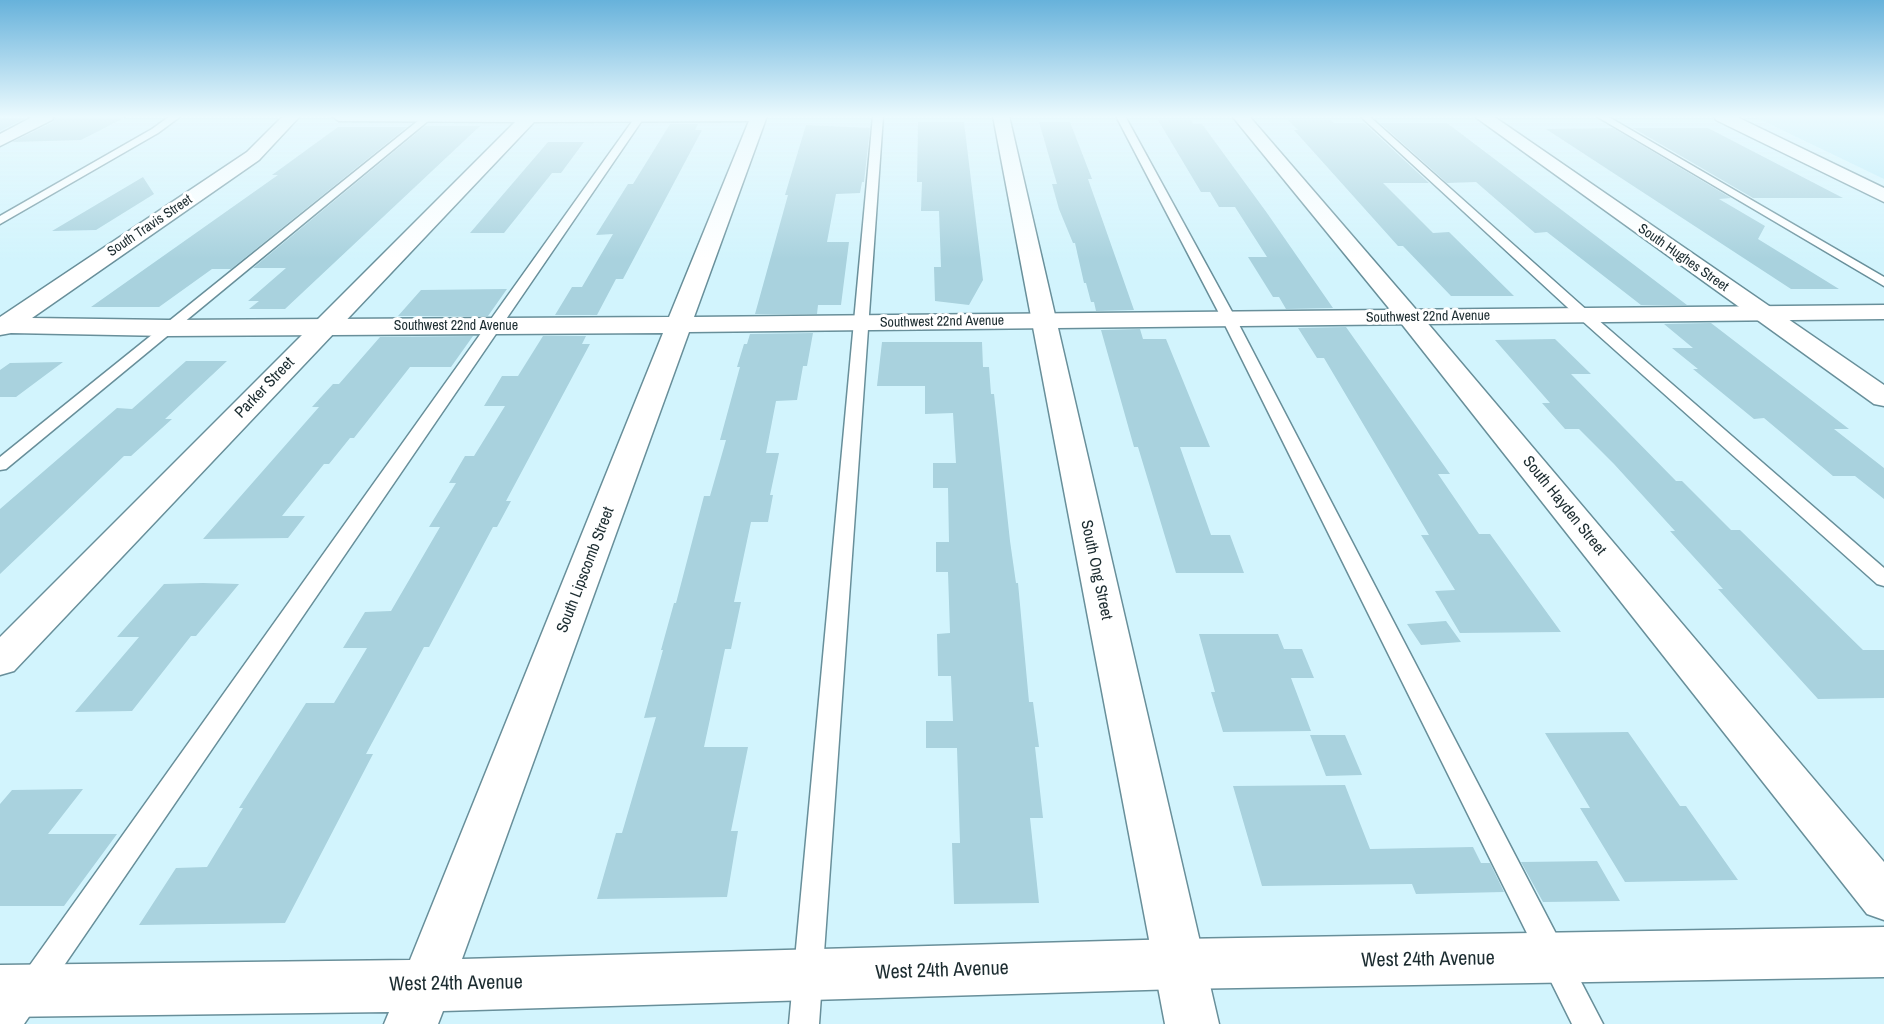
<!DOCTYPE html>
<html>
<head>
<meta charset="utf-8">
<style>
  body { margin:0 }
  canvas { display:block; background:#d2f4fd }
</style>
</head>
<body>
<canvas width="1884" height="1024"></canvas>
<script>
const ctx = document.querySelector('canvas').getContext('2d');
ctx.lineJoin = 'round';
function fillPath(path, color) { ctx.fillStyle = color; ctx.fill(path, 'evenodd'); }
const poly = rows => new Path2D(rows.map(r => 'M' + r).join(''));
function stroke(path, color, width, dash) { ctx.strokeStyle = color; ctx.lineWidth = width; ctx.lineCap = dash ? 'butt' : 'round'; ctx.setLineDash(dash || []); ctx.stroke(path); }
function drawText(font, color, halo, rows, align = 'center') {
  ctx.font = font + ' "Archivo Narrow",sans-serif'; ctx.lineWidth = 6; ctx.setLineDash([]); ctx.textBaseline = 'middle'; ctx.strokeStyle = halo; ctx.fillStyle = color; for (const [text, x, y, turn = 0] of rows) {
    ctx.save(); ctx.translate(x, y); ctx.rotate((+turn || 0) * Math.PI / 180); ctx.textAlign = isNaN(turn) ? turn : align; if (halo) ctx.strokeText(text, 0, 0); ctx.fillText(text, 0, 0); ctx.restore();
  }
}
fillPath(poly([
  [1753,116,1884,116,1884,179]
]), '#b7ebf9');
fillPath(poly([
  [56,117,126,117,81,140,12,142,53,122],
  [0,118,26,118,0,131],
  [1158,120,1191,120,1193,124,1202,124,1267,213,1333,308,1286,309,1279,297,1273,297,1248,257,1267,257,1235,207,1219,207,1210,192,1201,192],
  [1288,120,1331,120,1334,123,1364,123,1429,183,1383,183,1433,233,1449,232,1514,296,1451,296,1403,246,1398,246,1294,130,1298,130],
  [918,122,964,122,983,280,969,305,935,301,934,267,941,267,939,211,921,211,922,182,917,182],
  [1039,122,1070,122,1092,179,1088,179,1134,310,1096,311,1094,302,1091,302,1086,283,1084,283,1075,243,1073,243,1059,209,1052,184,1057,184],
  [1380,123,1447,123,1687,305,1641,305,1547,232,1535,233,1476,182,1447,183],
  [670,124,698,124,695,130,702,130,623,279,616,279,597,315,555,315,572,287,582,287,613,234,596,235,628,184,633,184],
  [806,125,870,128,864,182,862,182,860,193,836,194,827,242,849,242,841,305,818,305,817,314,755,314,788,195,785,195],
  [425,126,480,126,285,309,249,309,259,301,248,301,286,268,253,268],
  [338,127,407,127,231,269,212,269,159,307,91,307,278,175,272,175],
  [1613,128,1731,198,1719,199,1765,226,1758,239,1839,289,1791,289,1546,129],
  [1633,128,1708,128,1843,198,1753,198],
  [548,142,584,142,561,173,552,173,504,233,470,233],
  [143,177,154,194,96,230,52,231],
  [507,289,488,316,398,316,421,290],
  [1711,323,1849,429,1834,429,1884,468,1884,499,1855,476,1833,476,1764,418,1754,419,1693,369,1698,369,1672,348,1693,348,1664,324],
  [1346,327,1450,474,1438,474,1479,534,1490,534,1561,632,1460,633,1435,591,1455,590,1421,535,1429,535,1324,358,1317,358,1298,328],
  [1140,329,1143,339,1166,339,1210,447,1180,447,1211,535,1230,535,1244,573,1176,573,1138,447,1134,447,1101,330],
  [813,333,807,366,803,366,797,400,776,401,766,453,779,453,770,495,773,495,768,522,751,522,734,602,741,602,731,649,725,649,704,747,748,747,731,831,738,831,727,897,597,899,616,833,622,833,656,717,644,718,663,650,661,650,674,603,676,603,704,496,710,496,726,440,720,440,740,367,737,367,744,344,747,344,750,334],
  [473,336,451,367,410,367,354,438,350,438,329,464,324,464,282,516,305,516,288,538,203,539,319,407,312,407,333,384,339,384,380,337],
  [543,336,586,336,582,344,590,344,506,501,511,501,497,527,493,527,429,647,424,647,366,754,373,754,285,923,139,925,176,868,207,867,243,808,239,808,306,703,334,703,367,648,343,648,365,612,391,611,440,527,429,527,456,483,449,483,465,456,474,456,505,406,484,406,502,376,518,376],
  [1555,339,1591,374,1571,374,1676,481,1682,481,1731,530,1740,530,1863,650,1884,650,1884,698,1818,699,1718,589,1723,589,1670,531,1675,531,1614,464,1579,429,1565,429,1542,403,1550,403,1495,340],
  [882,342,982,342,983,367,989,367,991,394,994,394,1010,541,1016,583,1018,583,1029,702,1033,702,1039,747,1035,747,1043,818,1030,818,1039,903,954,904,952,843,960,843,957,748,926,748,926,721,953,721,951,676,938,676,937,634,950,633,948,572,936,572,936,542,949,542,948,488,933,488,933,463,956,463,953,413,925,414,925,386,877,386],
  [186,361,227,361,165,419,172,419,131,456,124,456,0,574,0,509,117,408,132,409],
  [63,362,16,397,0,397,0,370,10,363],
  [203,583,239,584,196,636,191,636,132,711,75,712,139,637,117,637,164,584],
  [1446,621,1461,642,1421,645,1407,624],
  [1199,634,1278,634,1284,649,1302,649,1314,678,1291,678,1311,731,1223,732,1211,692,1215,692],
  [1628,732,1680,806,1686,806,1738,880,1625,882,1580,808,1590,808,1545,733],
  [1310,735,1345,735,1362,775,1326,776],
  [1345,785,1370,849,1473,847,1481,863,1490,863,1504,892,1416,894,1412,884,1262,886,1233,786],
  [83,789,48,834,117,834,64,906,0,906,0,804,12,790],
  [1597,861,1620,901,1543,902,1521,862]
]), '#a9d2de');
const lane = poly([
  [170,116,181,116,158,133,0,224,0,216,152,129,170,116],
  [424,116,434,116,6,469,0,470,0,457,424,116],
  [636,116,645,116,24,1024,0,1024,0,1007,636,116],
  [873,116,883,116,819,1024,789,1024,873,116],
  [1116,116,1125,116,1236,319,1603,1024,1572,1024,1222,319,1116,116],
  [1360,116,1369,116,1589,312,1884,568,1884,586,1877,584,1579,318,1360,116],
  [1596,116,1607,116,1884,277,1884,286,1596,116]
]);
const street = poly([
  [34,116,54,116,52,120,0,146,0,134,34,116],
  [331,116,767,116,759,121,534,122,14,671,0,675,0,637,515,122,339,121,331,116],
  [993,116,1009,116,1219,1024,1165,1024,993,116],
  [1232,116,1249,116,1419,313,1884,862,1884,920,1867,914,1401,323,1232,116],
  [1474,116,1493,116,1884,385,1884,406,1874,404,1474,116]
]);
const secondary = poly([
  [283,116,300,116,259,160,32,318,168,320,669,317,751,116,767,116,694,317,1884,305,1884,319,689,332,462,959,1179,939,1884,927,1884,977,1179,989,443,1011,438,1024,384,1024,389,1012,0,1017,0,965,410,960,663,333,168,336,11,333,0,335,0,317,247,152,283,116],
  [1714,116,1735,116,1884,188,1884,202,1716,120,1714,116]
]);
stroke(lane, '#688f9a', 3);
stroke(street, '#688f9a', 3);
stroke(secondary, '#688f9a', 3);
fillPath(lane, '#fff');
fillPath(street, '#fff');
fillPath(secondary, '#fff');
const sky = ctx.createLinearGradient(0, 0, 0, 259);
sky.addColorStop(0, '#67b2db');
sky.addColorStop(0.45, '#ebfafe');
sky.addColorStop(1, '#ebfafe00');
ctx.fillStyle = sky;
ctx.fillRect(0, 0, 1884, 259);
drawText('14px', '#1c2c30', '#fff', [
  ["South Travis Street",150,226,-34],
  ["South Hughes Street",1683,258,35],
  ["Southwest 22nd Avenue",1428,317,-1],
  ["Southwest 22nd Avenue",942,322,-1],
  ["Southwest 22nd Avenue",456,326]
]);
drawText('16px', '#1c2c30', '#fff', [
  ["Parker Street",265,388,-46],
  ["South Hayden Street",1564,506,51],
  ["South Lipscomb Street",586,570,-69],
  ["South Ong Street",1096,570,78]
]);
drawText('20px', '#1c2c30', '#fff', [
  ["West 24th Avenue",1428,960,-1],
  ["West 24th Avenue",942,971,-2],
  ["West 24th Avenue",456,984,-1]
]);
</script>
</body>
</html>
